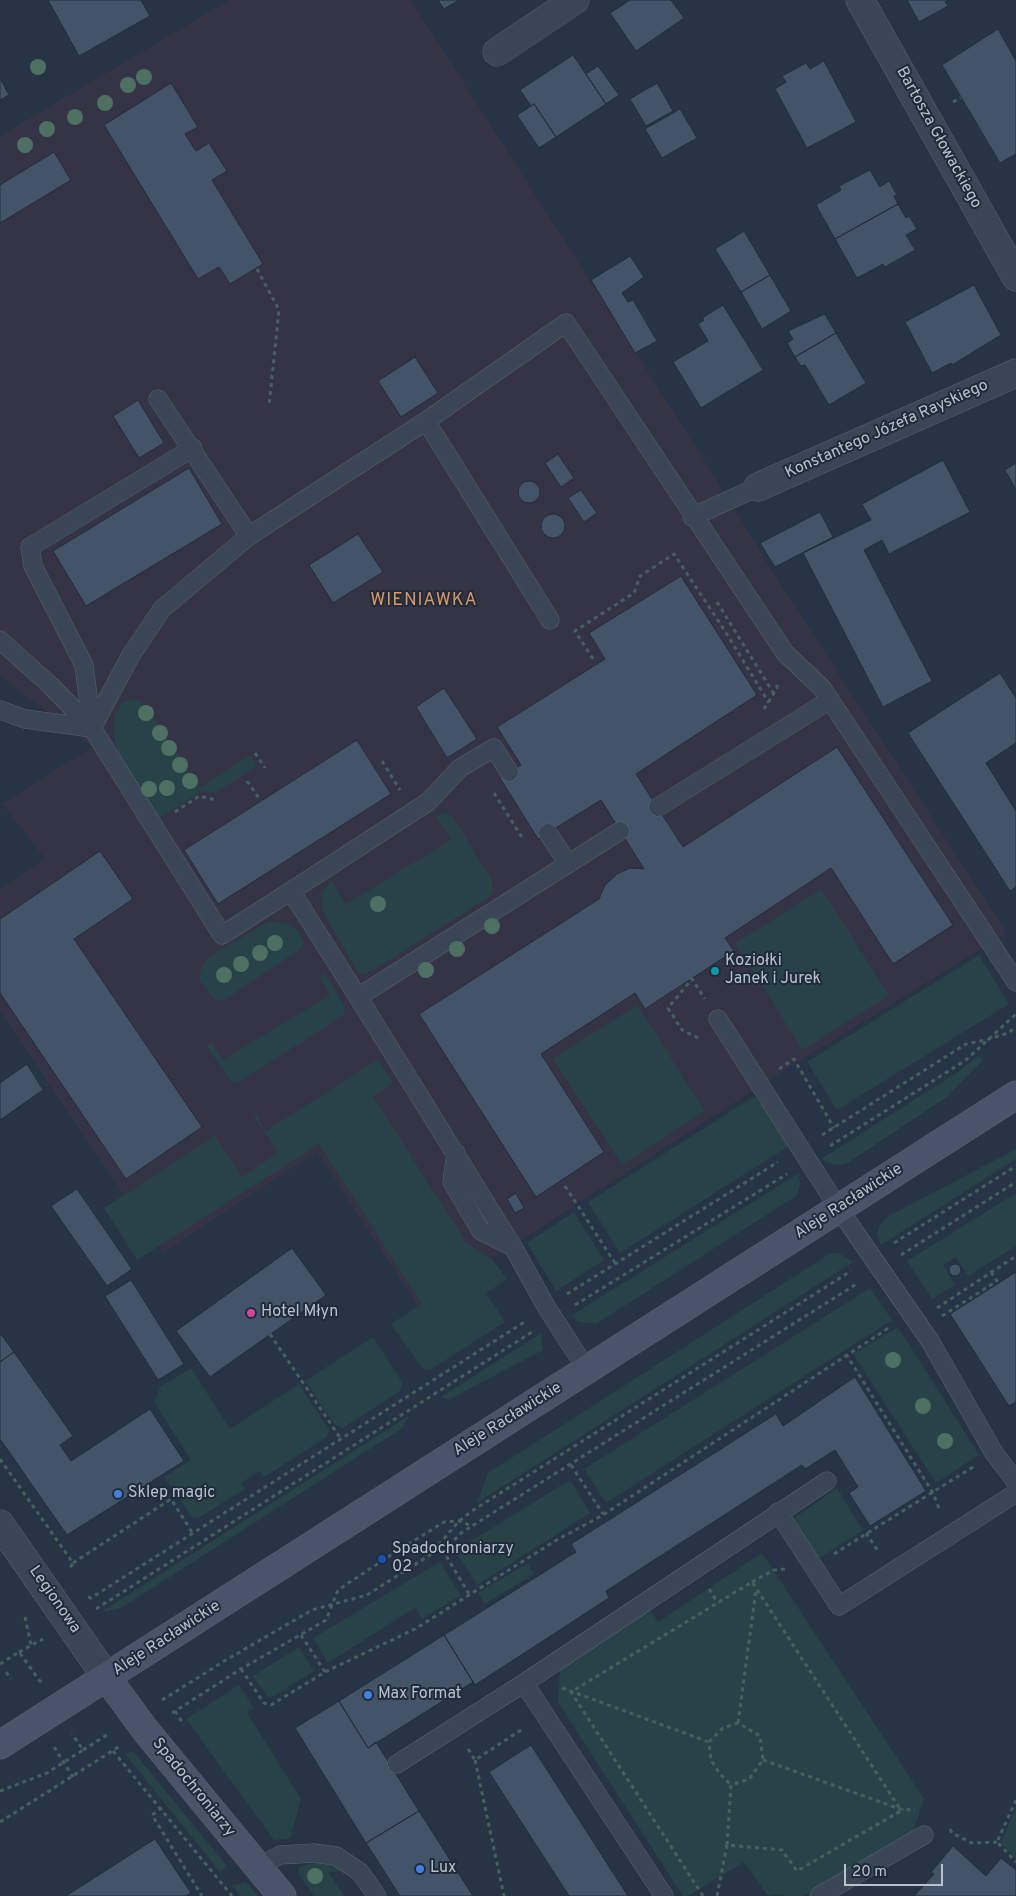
<!DOCTYPE html>
<html>
<head>
<meta charset="utf-8">
<style>
  body { margin:0 }
  #map { position:relative; width:1016px; height:1896px; overflow:hidden; background:#263446; font-family:Overpass,sans-serif }
  canvas { display:block }
  .scale { position:absolute; left:844px; top:1864px; width:99px; height:22px; box-sizing:border-box; border:2px solid #b8c1ce; border-top:0; padding-left:6px; font-size:15px; line-height:18px; white-space:nowrap; color:#b8c1ce; -webkit-text-stroke:4px #1f2b3b; paint-order:stroke }
</style>
</head>
<body>
<div id="map">
<canvas width="1016" height="1896"></canvas>
<div class="scale">20 m</div>
</div>
<script>
const ctx = document.querySelector('canvas').getContext('2d');
ctx.lineJoin = 'round';
function fillPath(path, color) { ctx.fillStyle = color; ctx.fill(path, 'evenodd'); }
const poly = rows => new Path2D(rows.map(r => 'M' + r).join(''));
function stroke(path, color, width, dash) { ctx.strokeStyle = color; ctx.lineWidth = width; ctx.lineCap = dash ? 'butt' : 'round'; ctx.setLineDash(dash || []); ctx.stroke(path); }
function drawText(font, color, halo, rows, align = 'center') {
  ctx.font = font + ' Overpass,sans-serif'; ctx.lineWidth = 4; ctx.setLineDash([]); ctx.textBaseline = 'middle'; ctx.strokeStyle = halo; ctx.fillStyle = color; for (const [text, x, y, turn = 0] of rows) {
    ctx.save(); ctx.translate(x, y); ctx.rotate((+turn || 0) * Math.PI / 180); ctx.textAlign = isNaN(turn) ? turn : align; if (halo) ctx.strokeText(text, 0, 0); ctx.fillText(text, 0, 0); ctx.restore();
  }
}
fillPath(poly([
  [229,0,411,0,717,480,774,574,1007,933,796,1063,422,1304,419,1308,317,1152,163,1253,0,1011,0,890,45,859,2,804,92,747,0,676,0,136]
]), '#353346');
fillPath(poly([
  [134,699,140,701,147,708,200,788,250,755,257,766,215,793,202,791,158,819,119,753,115,742,114,723,116,712,123,702],
  [444,812,449,814,454,819,492,881,493,892,489,897,375,969,364,974,358,972,321,908,323,891,332,881,346,904,451,840,437,817],
  [821,889,889,995,803,1050,735,944],
  [269,921,285,923,298,931,304,942,302,948,226,999,219,1001,213,998,200,981,200,973,203,964,209,957],
  [979,955,1009,1004,837,1110,807,1062],
  [324,973,344,1005,345,1011,342,1016,238,1083,232,1083,206,1045,211,1042,222,1060,330,995,319,976],
  [637,1005,705,1111,622,1165,553,1059],
  [978,1056,983,1060,947,1097,846,1164,835,1165,821,1159,955,1074],
  [378,1059,393,1083,373,1096,466,1243,492,1259,507,1279,486,1293,505,1322,430,1370,422,1368,391,1324,422,1304,319,1144,137,1260,104,1208,215,1136,242,1177,278,1153,252,1113,254,1112,266,1131],
  [755,1096,789,1146,620,1253,588,1202],
  [1016,1149,1016,1159,881,1245,877,1234,879,1227,887,1217],
  [799,1173,800,1186,796,1196,596,1324,579,1322,572,1315],
  [1016,1193,1016,1246,968,1276,956,1257,943,1265,955,1285,932,1299,907,1261],
  [574,1212,604,1260,556,1291,527,1243],
  [831,1253,839,1253,853,1262,477,1503,488,1473],
  [870,1288,892,1320,606,1503,584,1469],
  [898,1327,979,1455,936,1483,853,1354],
  [541,1333,543,1350,448,1400,441,1397],
  [373,1337,402,1382,400,1391,343,1428,335,1425,305,1381],
  [191,1368,230,1429,299,1384,329,1429,327,1437,264,1477,259,1471,241,1483,245,1489,198,1518,192,1517,164,1477,191,1460,154,1402,161,1386],
  [410,1415,401,1429,121,1608,101,1612],
  [570,1480,590,1513,477,1585,455,1551],
  [837,1488,863,1530,817,1560,794,1518],
  [762,1553,924,1799,913,1832,803,1896,786,1896,783,1894,768,1896,744,1862,688,1896,683,1896,558,1702,560,1668,649,1608,658,1622],
  [440,1562,461,1595,422,1619,416,1607,328,1663,313,1638],
  [528,1563,534,1574,485,1604,478,1593],
  [299,1647,314,1671,274,1696,268,1697,253,1676],
  [239,1685,254,1708,247,1713,301,1799,291,1836,288,1839,274,1840,186,1719],
  [133,1751,227,1866,224,1869,220,1872,125,1754],
  [1016,1807,1016,1859,1001,1843],
  [330,1862,347,1871,328,1872,344,1896,314,1896,299,1875,299,1868,307,1864],
  [245,1882,248,1884,258,1896,241,1896,232,1886]
]), '#284347');
const building = poly([
  [48,0,141,0,150,16,79,56,48,0],
  [438,0,459,0,444,9,438,0],
  [630,0,671,0,684,18,636,51,610,13,630,0],
  [907,0,950,0,945,2,948,6,919,22,907,0],
  [998,29,1016,61,1016,154,1000,163,942,65,998,29],
  [573,55,606,104,556,137,534,104,531,106,520,90,573,55],
  [824,61,856,122,807,148,775,89,786,82,782,76,806,63,810,69,824,61],
  [598,66,619,95,606,104,586,74,598,66],
  [0,78,9,95,0,100,0,78],
  [171,83,198,127,185,134,196,151,209,143,227,171,212,180,263,264,230,284,219,267,198,279,104,125,171,83],
  [657,83,673,111,646,126,630,99,657,83],
  [534,104,556,137,539,148,517,115,534,104],
  [680,109,697,138,662,158,645,129,680,109],
  [54,152,71,180,0,223,0,185,54,152],
  [870,170,880,187,889,181,897,195,894,196,898,204,835,239,816,205,841,190,839,186,870,170],
  [898,204,906,218,909,216,917,229,906,235,915,250,885,267,883,264,857,278,835,239,898,204],
  [744,231,770,275,741,292,715,249,744,231],
  [630,256,644,277,622,293,628,302,633,300,657,341,635,353,591,280,630,256],
  [770,275,791,311,762,329,741,292,770,275],
  [974,285,1001,335,952,365,951,363,932,373,905,322,974,285],
  [723,305,763,370,701,408,673,362,708,341,698,324,704,320,702,318,723,305],
  [825,314,836,333,795,357,787,343,793,339,788,331,825,314],
  [836,333,866,383,829,405,805,365,801,366,795,357,836,333],
  [415,357,438,393,401,417,378,381,415,357],
  [138,400,164,443,139,458,113,416,138,400],
  [558,454,574,478,561,487,545,463,558,454],
  [943,460,970,512,889,554,882,540,864,550,932,681,883,707,803,553,871,520,862,504,943,460],
  [1016,463,1016,490,1005,470,1016,463],
  [189,468,222,524,86,606,53,551,189,468],
  '518 492a11 11 0 1 1 22 0a11 11 0 1 1-22 0Z',
  [581,490,597,513,584,522,568,498,581,490],
  [820,512,833,537,775,567,760,543,820,512],
  '541 526a12 12 0 1 1 24 0a12 12 0 1 1-24 0Z',
  [358,534,383,572,333,603,309,565,358,534],
  [681,576,757,695,636,774,683,847,837,747,953,925,893,964,831,868,725,938,734,951,645,1009,635,993,541,1054,604,1152,536,1197,419,1014,599,899,605,885,617,874,630,868,644,869,601,800,538,839,500,778,521,765,497,727,605,659,589,633,681,576],
  [1000,673,1016,698,1016,743,986,763,1016,811,1016,887,1010,891,908,733,1000,673],
  [444,688,477,739,447,758,416,707,444,688],
  [357,740,391,794,218,904,184,850,357,740],
  [100,851,133,899,74,939,202,1127,126,1179,0,993,0,919,100,851],
  [27,1064,43,1090,0,1120,0,1083,27,1064],
  [77,1189,132,1269,107,1286,51,1206,77,1189],
  [516,1193,524,1208,515,1213,507,1199,516,1193],
  [292,1248,326,1295,210,1377,176,1331,292,1248],
  '949 1270a6 6 0 1 1 12 0a6 6 0 1 1-12 0Z',
  [1016,1272,1016,1402,1009,1406,950,1314,1016,1272],
  [131,1280,184,1364,158,1380,105,1296,131,1280],
  [0,1333,14,1352,0,1362,0,1333],
  [14,1352,73,1436,60,1445,71,1461,150,1409,184,1461,67,1535,0,1439,0,1362,14,1352],
  [855,1377,926,1491,870,1526,849,1493,858,1487,835,1450,805,1469,802,1465,606,1591,609,1598,475,1685,444,1635,576,1552,571,1544,776,1414,783,1426,855,1377],
  [444,1635,473,1682,368,1748,339,1701,444,1635],
  [339,1701,368,1748,376,1742,419,1811,366,1843,295,1728,339,1701],
  [531,1745,628,1896,569,1896,489,1772,531,1745],
  [419,1811,473,1896,400,1896,366,1843,419,1811],
  [155,1839,191,1893,186,1896,66,1896,155,1839],
  [953,1846,986,1876,1001,1858,1016,1870,1016,1896,914,1896,934,1874,931,1872,953,1846]
]);
fillPath(building, '#445468');
stroke(building, '#212d3d', 1);
const lane = poly([
  [158,399,249,536],
  [426,421,550,620],
  [692,517,758,487],
  [0,640,50,685,92,728],
  [0,710,25,719,92,728],
  [92,728,84,665,33,566,30,547,193,448],
  [509,772,494,748,460,768,428,802,291,891,358,997,620,831],
  [658,807,830,700],
  [548,833,568,864],
  [291,891,222,935,92,728,131,655,162,609,249,536,426,421,566,323,785,653,822,688,830,700,1016,982],
  [358,997,513,1247,547,1308,587,1370],
  [718,1019,839,1209,930,1341,994,1453,1016,1482],
  [456,1153,452,1182,475,1221,481,1231,513,1247],
  [778,1512,839,1606,1016,1493],
  [397,1764,524,1683],
  [258,1867,280,1855,314,1853,336,1856,360,1872,377,1896],
  [664,1896,524,1683,827,1481],
  [819,1896,924,1835]
]);
const street = poly([
  [860,0,1016,277],
  [497,52,575,0],
  [758,487,1016,373],
  [0,1524,107,1678]
]);
const secondary = poly([
  [107,1678,146,1731,282,1896],
  [0,1745,1016,1095]
]);
stroke(lane, '#596472', 19);
stroke(street, '#596472', 29);
stroke(secondary, '#596472', 29);
stroke(poly([
  [953,102,961,98],
  [257,269,279,310,269,406],
  [717,602,774,694],
  [593,659,575,631,634,593,640,576,674,554,725,631,769,703],
  [764,709,777,688,777,682],
  [255,753,265,768],
  [382,761,400,790],
  [247,781,261,801],
  [494,793,523,839],
  [175,812,199,796,217,800],
  [698,1038,682,1030,668,1008,692,979,705,999],
  [779,1069,794,1059,834,1128],
  [822,1135,966,1044,986,1040,1008,1033,1016,1027],
  [830,1146,966,1060,1016,1014],
  [565,1186,615,1263],
  [894,1243,1016,1166],
  [901,1255,1016,1182],
  [567,1294,778,1162],
  [575,1305,787,1174],
  [937,1308,1016,1256],
  [942,1316,997,1281,991,1272],
  [270,1334,341,1439],
  [846,1354,933,1493,940,1511],
  [0,1459,73,1563,69,1570],
  [571,1465,603,1514],
  [866,1533,878,1551],
  [834,1554,973,1467],
  [73,1563,171,1499,192,1532],
  [752,1582,774,1570,785,1569],
  [709,1589,718,1603],
  [469,1594,445,1554,446,1549,461,1533,472,1526],
  [88,1597,91,1598,526,1321],
  [96,1609,532,1332],
  [25,1617,31,1645],
  [301,1635,325,1672],
  [19,1652,43,1639],
  [0,1664,19,1652,42,1684],
  [241,1669,264,1703,271,1705,325,1672,415,1629,555,1541,603,1515,890,1327],
  [6,1672,11,1679],
  [562,1688,709,1742],
  [162,1700,226,1660,312,1610,367,1595,430,1555,459,1521,472,1511,851,1271],
  [175,1711,184,1725],
  [172,1713,241,1669,326,1620,338,1590,391,1555,444,1522,459,1521,472,1526,858,1283],
  [738,1723,756,1590],
  [54,1747,73,1777],
  [468,1749,475,1760,524,1728],
  [83,1750,110,1733],
  [113,1751,232,1896],
  [475,1760,504,1896],
  [763,1760,900,1809,915,1810],
  [0,1791,47,1773,83,1750,72,1734],
  [1016,1800,997,1842,1016,1862],
  [162,1808,152,1815,202,1896],
  [0,1822,120,1746],
  [950,1829,952,1833,972,1843,997,1842],
  [727,1845,731,1785,749,1779,763,1760,760,1736,738,1723,723,1728,709,1742,711,1760,720,1774,731,1785],
  [703,1896,571,1692,752,1582,900,1809],
  [717,1896,727,1845,782,1850,797,1871,904,1809]
]), '#466062', 3, [4, 4]);
stroke(lane, '#3a4655', 18);
stroke(street, '#3a4655', 28);
stroke(secondary, '#485469', 28);
ctx.fillStyle = '#4e7062';
for (const [x, y] of [
  [38,67],
  [144,77],
  [128,85],
  [105,103],
  [75,117],
  [47,129],
  [25,145],
  [146,713],
  [160,733],
  [169,748],
  [180,765],
  [190,781],
  [167,788],
  [149,789],
  [378,904],
  [492,926],
  [275,943],
  [457,949],
  [260,953],
  [241,964],
  [426,970],
  [224,975],
  [893,1360],
  [923,1406],
  [945,1441],
  [315,1876]
]) { ctx.beginPath(); ctx.arc(x, y, 8, 0, 2 * Math.PI); ctx.fill(); }
for (const [x, y, r, color] of [
  [715,971,5,"#0f9aa8"],
  [251,1313,5,"#d1479c"],
  [118,1494,5,"#3f7fe0"],
  [382,1559,5,"#1a4fb4"],
  [368,1695,5,"#3f7fe0"],
  [420,1869,5,"#3f7fe0"]
]) { const dot = new Path2D(); dot.arc(x, y, r, 0, 2 * Math.PI); ctx.fillStyle = color; ctx.fill(dot); stroke(dot, '#1f2b3b', 2); }
drawText('16px', '#b8c1ce', '#1f2b3b', [
  ["Bartosza Głowackiego",938,138,61],
  ["Konstantego Józefa Rayskiego",887,430,-24],
  ["Aleje Racławickie",849,1202,-33],
  ["Aleje Racławickie",508,1420,-32],
  ["Legionowa",54,1600,55],
  ["Aleje Racławickie",167,1639,-33],
  ["Spadochroniarzy",193,1788,51]
]);
drawText('16px', '#b8c1ce', '#1f2b3b', [
  ["Koziołki",725,962],
  ["Janek i Jurek",725,980],
  ["Hotel Młyn",261,1313],
  ["Sklep magic",128,1494],
  ["Spadochroniarzy",392,1550],
  ["02",392,1568],
  ["Max Format",378,1695],
  ["Lux",430,1869]
], 'left');
ctx.letterSpacing = '1px';
drawText('18px', '#de9963', '#1f2b3b', [
  ["WIENIAWKA",424,601]
]);
ctx.letterSpacing = '0px';
</script>
</body>
</html>
